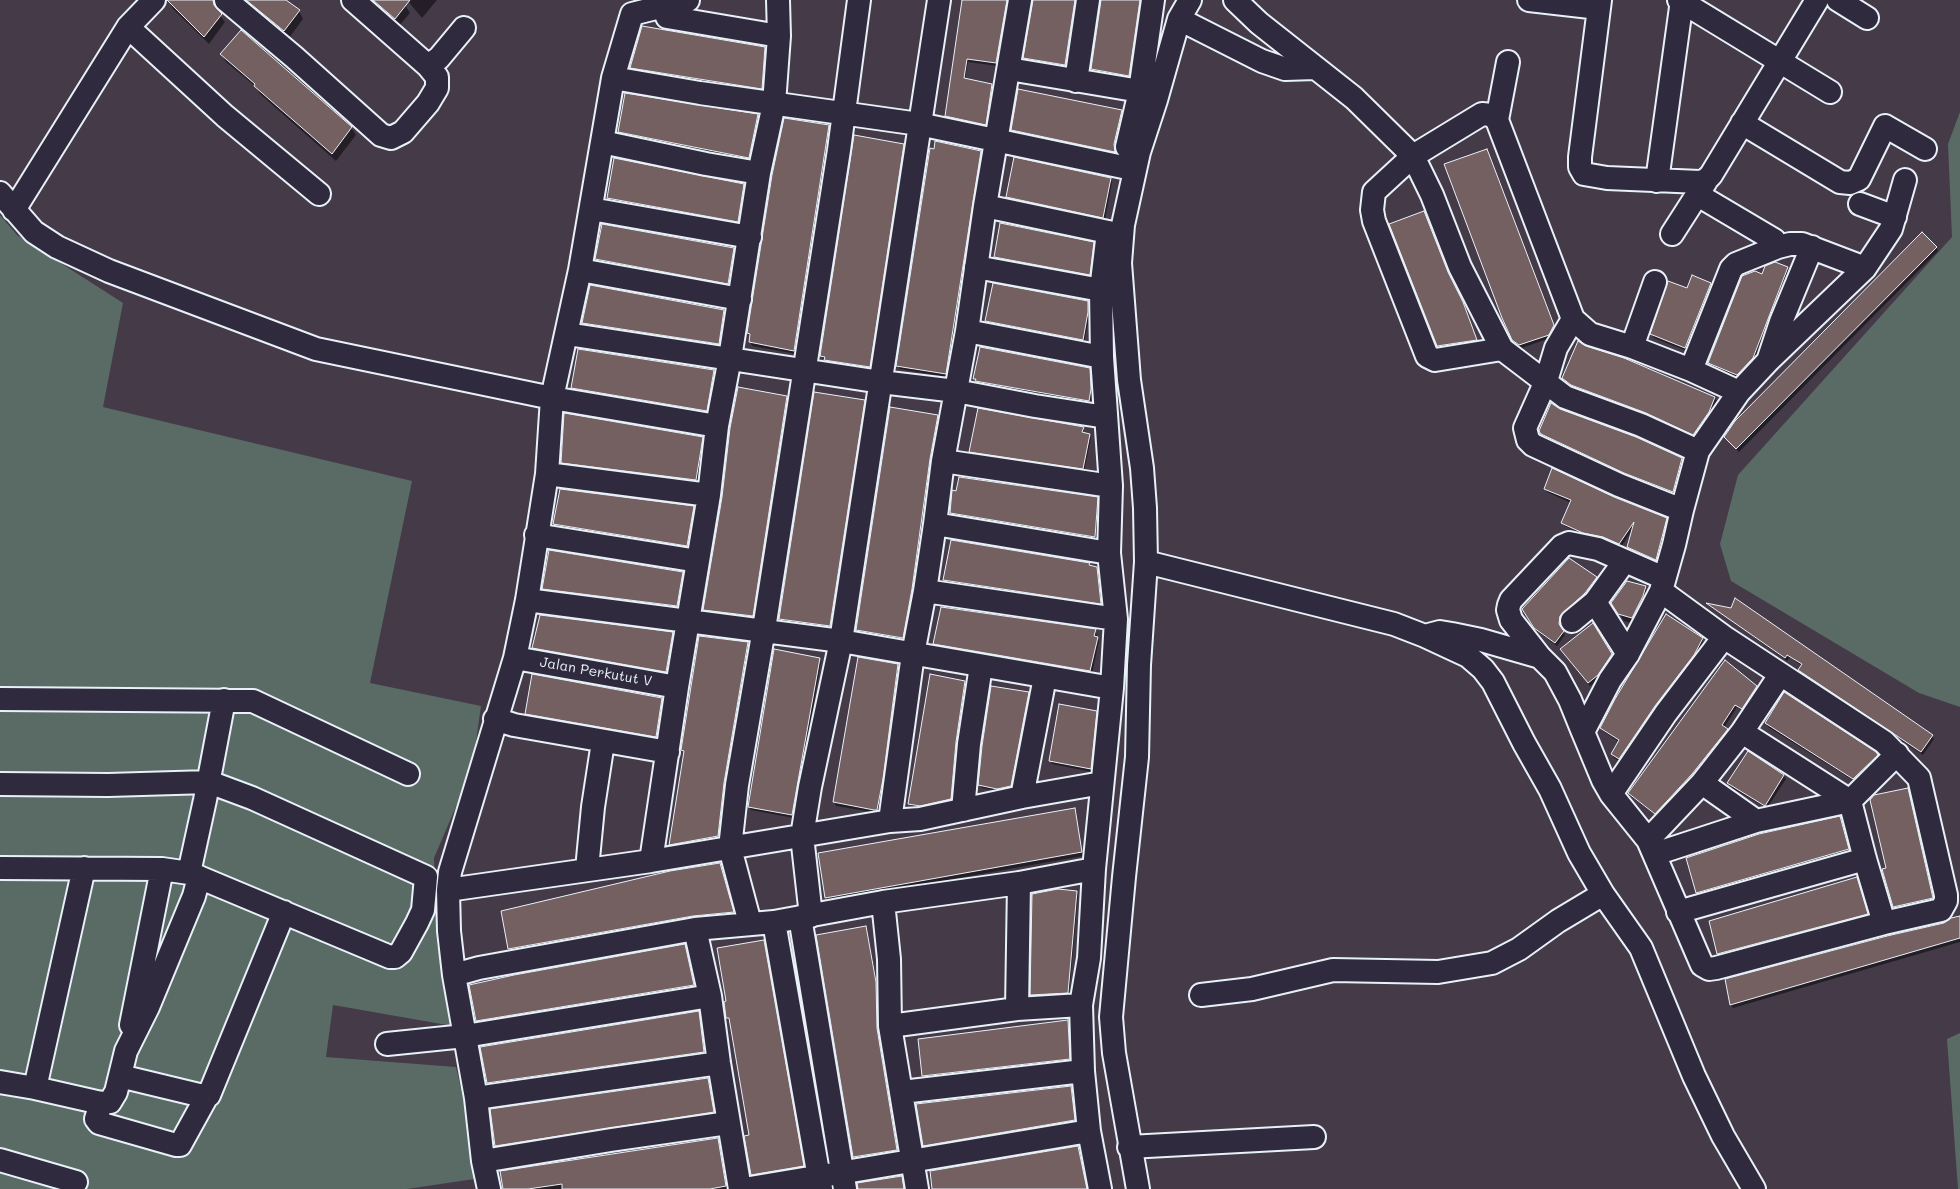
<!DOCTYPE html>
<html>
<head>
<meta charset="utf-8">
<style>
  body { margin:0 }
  canvas { display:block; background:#443a48 }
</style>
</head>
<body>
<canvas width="1960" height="1189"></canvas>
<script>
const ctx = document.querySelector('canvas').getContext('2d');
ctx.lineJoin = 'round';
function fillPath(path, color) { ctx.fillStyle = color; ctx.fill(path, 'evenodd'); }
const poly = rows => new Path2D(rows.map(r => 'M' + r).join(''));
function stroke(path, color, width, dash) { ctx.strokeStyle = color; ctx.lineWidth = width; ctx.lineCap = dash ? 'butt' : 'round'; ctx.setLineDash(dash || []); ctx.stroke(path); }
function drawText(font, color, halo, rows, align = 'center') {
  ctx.font = font + ' Mali,sans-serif'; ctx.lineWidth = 4; ctx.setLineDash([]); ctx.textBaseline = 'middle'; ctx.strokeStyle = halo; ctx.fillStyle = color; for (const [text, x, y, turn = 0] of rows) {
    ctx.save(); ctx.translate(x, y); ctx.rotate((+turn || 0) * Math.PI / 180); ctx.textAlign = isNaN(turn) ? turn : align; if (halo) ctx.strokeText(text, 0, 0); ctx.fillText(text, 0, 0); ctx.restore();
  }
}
fillPath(poly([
  [1960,112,1960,707,1919,693,1731,581,1720,544,1738,475,1952,237,1948,144],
  [0,215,17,235,123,303,103,407,412,481,370,683,481,706,472,769,434,858,437,943,453,1026,333,1005,326,1057,456,1067,481,1178,407,1189,0,1189],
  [1960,1033,1960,1189,1958,1189,1947,1039]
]), '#596b64');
fillPath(poly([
  [168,0,220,0,217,6,217,11,225,22,209,44,173,9],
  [243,0,285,0,299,11,303,19,289,38],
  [370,0,399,0,405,5,410,13,399,26],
  [407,0,437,0,422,18],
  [964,0,1009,0,998,66,968,62,965,79,992,85,994,88,987,128,948,119,946,116],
  [1034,0,1077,0,1067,68,1027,61,1025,58],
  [1102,0,1142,0,1130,79,1094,73,1092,69],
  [764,48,766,52,763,91,633,71,631,67],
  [221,54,351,127,356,135,336,161,260,94,256,87,226,62],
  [1121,111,1123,115,1115,148,1116,155,1015,133,1013,130],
  [758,116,759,119,750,161,622,135,620,132],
  [828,126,830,129,796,354,752,346,748,333],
  [903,145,905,148,871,370,828,363,821,356],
  [980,152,982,155,947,377,900,369,898,366],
  [1488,153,1555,330,1550,338,1522,348,1513,340],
  [615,160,743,185,745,188,740,224,610,202,608,198],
  [1110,179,1112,182,1105,220,1009,200,1007,197],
  [1093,243,1095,247,1091,277,997,260,995,257],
  [1936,247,1938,251,1739,452,1727,440,1725,437],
  [733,249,735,252,730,286,599,263,597,259],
  [1787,268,1789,272,1755,361,1739,378,1711,367,1709,363,1763,275],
  [1449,277,1464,307,1478,343,1440,349,1438,346],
  [1711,284,1713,287,1687,351,1654,338,1652,334,1688,290],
  [1087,302,1089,306,1089,317,1084,343,988,324,986,321],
  [724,311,726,314,720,347,585,326,583,323],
  [1585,348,1715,398,1717,401,1710,416,1696,437,1649,416,1575,389,1563,378],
  [1089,369,1091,373,1092,394,1090,404,978,385,975,379],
  [714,371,716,374,708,414,574,391,572,388],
  [786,397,788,400,754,619,706,613,704,610],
  [864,401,866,405,831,629,782,622,780,619],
  [1560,410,1682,459,1684,463,1675,495,1627,476,1544,437,1541,431],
  [937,417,939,420,931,463,913,593,904,641,859,634,857,630],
  [1083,428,1084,434,1089,435,1091,438,1084,472,972,455,970,451],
  [702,438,704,441,698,483,564,466,562,462],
  [1545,488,1613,498,1666,519,1668,523,1657,563,1630,551,1628,547,1632,530,1621,547,1606,540,1586,536,1565,526,1563,523,1571,503,1547,492],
  [1097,498,1099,502,1096,540,953,516,951,512],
  [693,507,695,511,689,549,556,528,554,524],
  [1089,564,1090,567,1096,568,1099,572,1102,606,946,584,944,580],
  [682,573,684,576,679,609,545,592,543,589],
  [1596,578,1598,581,1587,596,1561,620,1560,628,1565,635,1557,646,1537,631,1524,613,1523,609],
  [1645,587,1650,595,1637,625,1624,621,1613,603],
  [1710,605,1932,736,1934,739,1923,755,1802,673,1800,670,1802,666,1790,657,1787,661],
  [1593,625,1613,658,1599,679,1590,686,1564,653],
  [1095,630,1099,641,1092,674,936,647,934,643],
  [672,633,674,637,668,675,535,651,533,648],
  [1702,639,1704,643,1695,659,1621,762,1614,758,1612,754,1619,742,1603,731,1601,728],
  [748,643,750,647,725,787,719,840,673,848,671,844,684,753,682,749],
  [819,659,821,662,794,818,751,810,749,807],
  [898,665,900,669,878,813,836,806,834,802],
  [965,682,967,686,957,746,952,802,922,809,912,807,910,803],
  [1756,686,1758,690,1744,711,1737,707,1724,728,1729,733,1694,778,1657,816,1632,797,1630,793],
  [1028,693,1030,697,1012,789,999,791,982,788,980,785],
  [661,699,663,702,658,740,528,717,526,713],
  [1096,712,1098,715,1092,772,1052,764,1050,760],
  [1766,723,1877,755,1879,759,1856,782,1768,727],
  [1784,776,1786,779,1767,808,1730,787,1728,783],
  [1907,789,1934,901,1896,910,1883,870,1888,869],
  [1074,809,1083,856,828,901,826,898],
  [1840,818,1850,853,1699,896,1697,893,1688,858],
  [720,864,734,916,511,952,509,949,502,912],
  [1858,882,1869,917,1721,957,1719,954],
  [1076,892,1078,895,1069,996,1034,998,1032,995],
  [1960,917,1960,942,1733,1008,1731,1005,1726,980,1944,924],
  [866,927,878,987,878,1033,898,1153,856,1160,818,936],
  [763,942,805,1169,754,1178,752,1174,751,1136,731,1021,727,1018],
  [684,946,695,989,479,1024,477,1021],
  [698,1012,700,1016,705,1055,490,1086,488,1083],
  [1068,1022,1070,1025,1071,1063,925,1079,924,1076,919,1040],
  [708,1079,715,1115,498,1149,496,1145],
  [1071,1087,1073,1090,1076,1123,926,1149,924,1145],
  [717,1139,727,1189,504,1189],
  [1078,1147,1087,1189,933,1189]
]), '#0007');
const building = poly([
  [167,0,213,0,214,5,222,14,204,37,167,0],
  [246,0,286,0,300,10,284,31,246,0],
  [373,0,410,0,395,19,373,0],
  [962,0,1007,0,996,63,967,59,964,78,992,84,986,125,945,116,962,0],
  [1033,0,1075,0,1065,65,1023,58,1033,0],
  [1101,0,1140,0,1129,76,1091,69,1101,0],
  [642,26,765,47,762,89,630,68,642,26],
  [241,30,352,127,332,154,254,86,255,84,220,54,241,30],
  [1018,89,1122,110,1114,144,1115,152,1011,130,1018,89],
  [625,93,758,114,749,158,618,132,625,93],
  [784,118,829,125,794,351,749,342,750,334,747,333,772,175,784,118],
  [854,135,904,144,870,367,824,360,825,357,820,356,854,135],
  [935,141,981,151,946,374,896,366,930,148,934,149,935,141],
  [1487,149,1554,325,1549,335,1519,345,1512,340,1502,318,1444,164,1487,149],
  [1014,157,1111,178,1103,218,1006,197,1014,157],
  [614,158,744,184,738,222,607,198,614,158],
  [1424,211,1448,272,1463,302,1477,340,1437,346,1389,224,1424,211],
  [1000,223,1094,242,1090,275,994,257,1000,223],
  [602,224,734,248,728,284,595,259,602,224],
  [1922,232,1937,247,1736,449,1724,437,1735,421,1922,232],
  [1775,262,1788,267,1753,358,1737,375,1708,363,1742,276,1755,271,1762,274,1765,266,1775,262],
  [1692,275,1711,283,1685,348,1650,334,1668,281,1687,288,1692,275],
  [993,283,1088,301,1088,312,1083,340,985,321,993,283],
  [590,285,724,310,719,344,582,323,590,285],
  [1578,341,1586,346,1624,358,1715,397,1709,412,1693,435,1646,413,1571,385,1562,378,1578,341],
  [980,347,1090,368,1091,389,1089,401,975,381,976,379,973,379,980,347],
  [578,349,714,370,707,411,571,388,578,349],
  [738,387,787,396,753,616,703,610,722,497,730,428,738,387],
  [814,392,865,400,830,626,779,619,814,392],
  [1551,403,1560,409,1636,437,1682,458,1673,492,1624,473,1541,434,1539,431,1551,403],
  [890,407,938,415,930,459,912,589,903,638,856,630,890,407],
  [978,408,1084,427,1082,432,1090,434,1083,469,969,452,978,408],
  [564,413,703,437,696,480,561,463,564,413],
  [1552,468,1614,497,1667,518,1656,560,1627,547,1634,522,1619,544,1603,537,1583,533,1561,523,1571,500,1544,489,1552,468],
  [959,477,1098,497,1095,537,950,513,952,490,956,491,959,477],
  [560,489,694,506,687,546,553,524,560,489],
  [951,540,1090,563,1089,565,1097,567,1101,604,943,580,951,540],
  [549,550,683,572,677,606,542,589,549,550],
  [1569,558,1597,577,1585,593,1560,616,1559,624,1564,631,1555,643,1534,628,1522,609,1569,558],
  [1627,581,1646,586,1643,596,1632,618,1618,614,1611,603,1627,581],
  [1735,598,1933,735,1921,752,1798,670,1802,664,1787,655,1785,658,1706,603,1731,608,1735,598],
  [941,607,1096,629,1094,636,1098,637,1090,671,933,644,941,607],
  [1666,614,1703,638,1694,655,1655,706,1619,759,1611,754,1619,740,1600,728,1615,699,1666,614],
  [540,615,673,632,666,672,532,648,540,615],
  [1593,623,1612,654,1598,675,1588,683,1560,649,1593,623],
  [699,636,748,642,724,783,718,836,669,845,684,751,681,750,699,636],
  [774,649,820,658,792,815,748,807,774,649],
  [858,657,898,664,883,779,877,810,874,810,833,802,858,657],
  [1725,660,1757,686,1742,709,1735,705,1722,725,1728,729,1692,774,1655,814,1628,793,1725,660],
  [532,674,662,698,656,737,525,714,532,674],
  [930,674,965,681,956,742,951,799,920,806,908,804,930,674],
  [991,686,1029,692,1011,786,997,789,978,785,982,746,991,686],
  [1784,692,1876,752,1878,755,1853,779,1765,723,1784,692],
  [1059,704,1097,711,1091,769,1049,761,1059,704],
  [1748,751,1784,775,1765,806,1727,783,1748,751],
  [1908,788,1933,898,1893,907,1882,869,1886,868,1870,800,1874,795,1908,788],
  [1075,808,1082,852,825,898,818,853,1075,808],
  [1840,816,1849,849,1696,893,1686,858,1759,834,1840,816],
  [720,863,734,912,693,916,508,949,501,911,670,871,720,863],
  [1857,877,1868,914,1717,954,1709,921,1857,877],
  [1058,889,1077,891,1068,993,1030,995,1032,894,1058,889],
  [1960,916,1960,938,1730,1005,1725,979,1887,936,1944,923,1951,918,1960,916],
  [866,926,876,982,877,1028,897,1150,853,1157,816,935,866,926],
  [764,940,804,1166,751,1175,744,1136,749,1135,729,1018,726,1018,724,1002,726,1001,717,948,764,940],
  [685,944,694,985,476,1021,469,985,514,975,685,944],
  [699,1011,704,1052,487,1083,480,1047,699,1011],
  [1068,1020,1070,1059,922,1076,918,1039,1068,1020],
  [708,1078,714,1112,495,1146,490,1109,708,1078],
  [1071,1086,1075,1120,923,1146,916,1104,1071,1086],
  [718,1138,726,1186,710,1189,562,1189,562,1184,528,1189,503,1189,500,1171,718,1138],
  [1078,1146,1087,1189,932,1189,930,1171,1078,1146],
  [902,1176,904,1189,858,1189,857,1183,902,1176]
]);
fillPath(building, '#745f61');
stroke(building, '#e8f1f8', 1);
const minor = poly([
  [226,0,294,57,381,135,391,138,403,132,428,103,437,88,437,77,428,66,353,0],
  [1235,0,1259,23,1354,98,1413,156,1432,195,1460,267,1502,349,1565,397,1641,425,1698,451,1739,392,1769,360,1865,268,1891,229,1905,180],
  [1529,0,1599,8],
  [1600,0,1580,157,1580,167,1584,174,1607,178,1700,182,1706,180,1711,175,1817,0],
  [1679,0,1830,92],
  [1838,0,1867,18],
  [667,17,779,36],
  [1179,19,1262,61,1285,69,1315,68],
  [128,27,225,116,319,194],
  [428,66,439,58,464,28],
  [1009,69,1140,91],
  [613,78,700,93,919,124,1123,167],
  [1076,81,1088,0],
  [1497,120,1508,62],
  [1742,123,1840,182,1850,183,1859,179,1885,126,1925,149],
  [602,142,706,164,759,173],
  [1127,147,1140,91,1153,0],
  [1657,181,1682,0],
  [0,193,34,232,57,247,109,271,316,349,552,398,717,426],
  [1698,195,1774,240],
  [1860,204,1895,217],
  [985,206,1108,232],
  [591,209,750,237],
  [14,210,128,27,154,0],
  [1672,234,1706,181],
  [976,267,1101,290],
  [580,270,740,299],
  [1573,319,1590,334,1632,347,1691,370,1739,392],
  [967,331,1102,357],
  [567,334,881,382,956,391,1035,406,1106,417],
  [1632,347,1655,282],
  [1502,349,1435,360,1427,356,1374,221,1372,210,1374,192,1413,156,1482,114,1491,115,1497,120,1573,319,1556,348,1546,381,1525,428,1528,440,1533,445,1619,485,1682,510,1698,451],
  [1769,358,1781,322,1812,247],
  [1691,370,1731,269,1736,264,1778,247,1790,244,1802,244,1865,268],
  [943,461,1111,486],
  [547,474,709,495],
  [935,524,1109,553],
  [536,535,698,561],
  [1146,562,1394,624,1425,636,1440,632,1452,634,1481,640,1540,657,1555,672,1570,700,1583,732],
  [1624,562,1595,602,1628,654],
  [925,591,1116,619],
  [1661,591,1724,637,1884,742,1919,778,1946,895,1946,901,1941,910,1884,923,1716,968,1709,969,1702,965,1648,840,1611,794,1603,780,1583,732,1610,680,1628,654,1661,591,1674,545,1682,510],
  [527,600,841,641,1112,688],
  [1572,621,1595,602],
  [1425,636,1468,656,1483,669,1493,682,1524,743,1550,789,1579,853,1603,894,1641,948,1694,1076,1723,1136,1754,1189],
  [1540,657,1511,620,1508,610,1509,605,1511,600,1562,546,1569,543,1598,549,1664,578],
  [515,658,677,687],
  [0,699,253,701,408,774],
  [495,719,514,725,668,752],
  [1702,783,1756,821],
  [0,784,108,785,209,782,252,798,426,877,423,910,417,923,401,952,395,957,390,957,189,873,162,869,0,868],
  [1611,794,1666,713,1724,637],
  [1022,797,1045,677],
  [963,810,969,744,981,666],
  [890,821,913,654,925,591,935,524,943,461,967,331,985,206,1020,0],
  [1648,840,1702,783,1742,732,1780,675],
  [1655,854,1756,821,1850,801,1742,732],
  [651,861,677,687,709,495,717,426,730,358,759,173,774,104,779,36,778,0],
  [84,868,35,1088,101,1103,110,1102,116,1092,126,1051,148,1007,194,896,199,877],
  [587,869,593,807,603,742],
  [189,873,205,800,224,700],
  [448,890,651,861,890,821,920,819,1022,797,1102,783],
  [883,902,889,959,890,1026,917,1189],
  [1678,912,1865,859],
  [811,916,802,836,810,787,841,641,939,0],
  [800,917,845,1189],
  [774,922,821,1189],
  [750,923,730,848,737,785,764,629,839,150,859,0],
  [1884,923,1865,859,1850,801,1897,754],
  [695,929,710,996,719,1063,740,1189],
  [454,975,479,968,695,929,774,922,883,902,1019,883,1094,869],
  [1201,995,1252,989,1333,970,1438,972,1492,963,1519,949,1558,921,1603,894],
  [1017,1009,1019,883],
  [131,1025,162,869],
  [890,1026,1017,1009,1081,1005],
  [387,1044,465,1036,710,996],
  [120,1076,203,1096,209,1095,284,912],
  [0,1082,35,1088],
  [902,1092,1083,1071],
  [476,1098,719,1063],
  [101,1103,96,1119,99,1123,176,1145,180,1145,207,1096],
  [1129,1147,1314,1137],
  [0,1160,76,1182],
  [483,1161,611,1140,728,1123],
  [489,1189,483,1161,476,1098,454,975,449,931,448,890,450,872,515,658,527,600,547,474,552,398,580,270,613,78,632,14,688,0],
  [744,1189,1089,1131],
  [1100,1189,1089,1131,1083,1071,1081,1005,1089,958,1094,869,1112,688,1116,619,1109,553,1111,486,1102,357,1101,290,1108,232],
  [1138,1189,1114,1053,1111,1017,1124,877,1137,757,1139,665,1146,562,1145,508,1142,468,1129,380,1120,263,1123,225,1139,152,1156,100,1179,19,1190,0]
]);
stroke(minor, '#e8f1f8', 26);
stroke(minor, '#2f2a3d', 22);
drawText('14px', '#e8f1f8', '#2f2a3d', [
  ["Jalan Perkutut V",596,672,10]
]);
</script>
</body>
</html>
